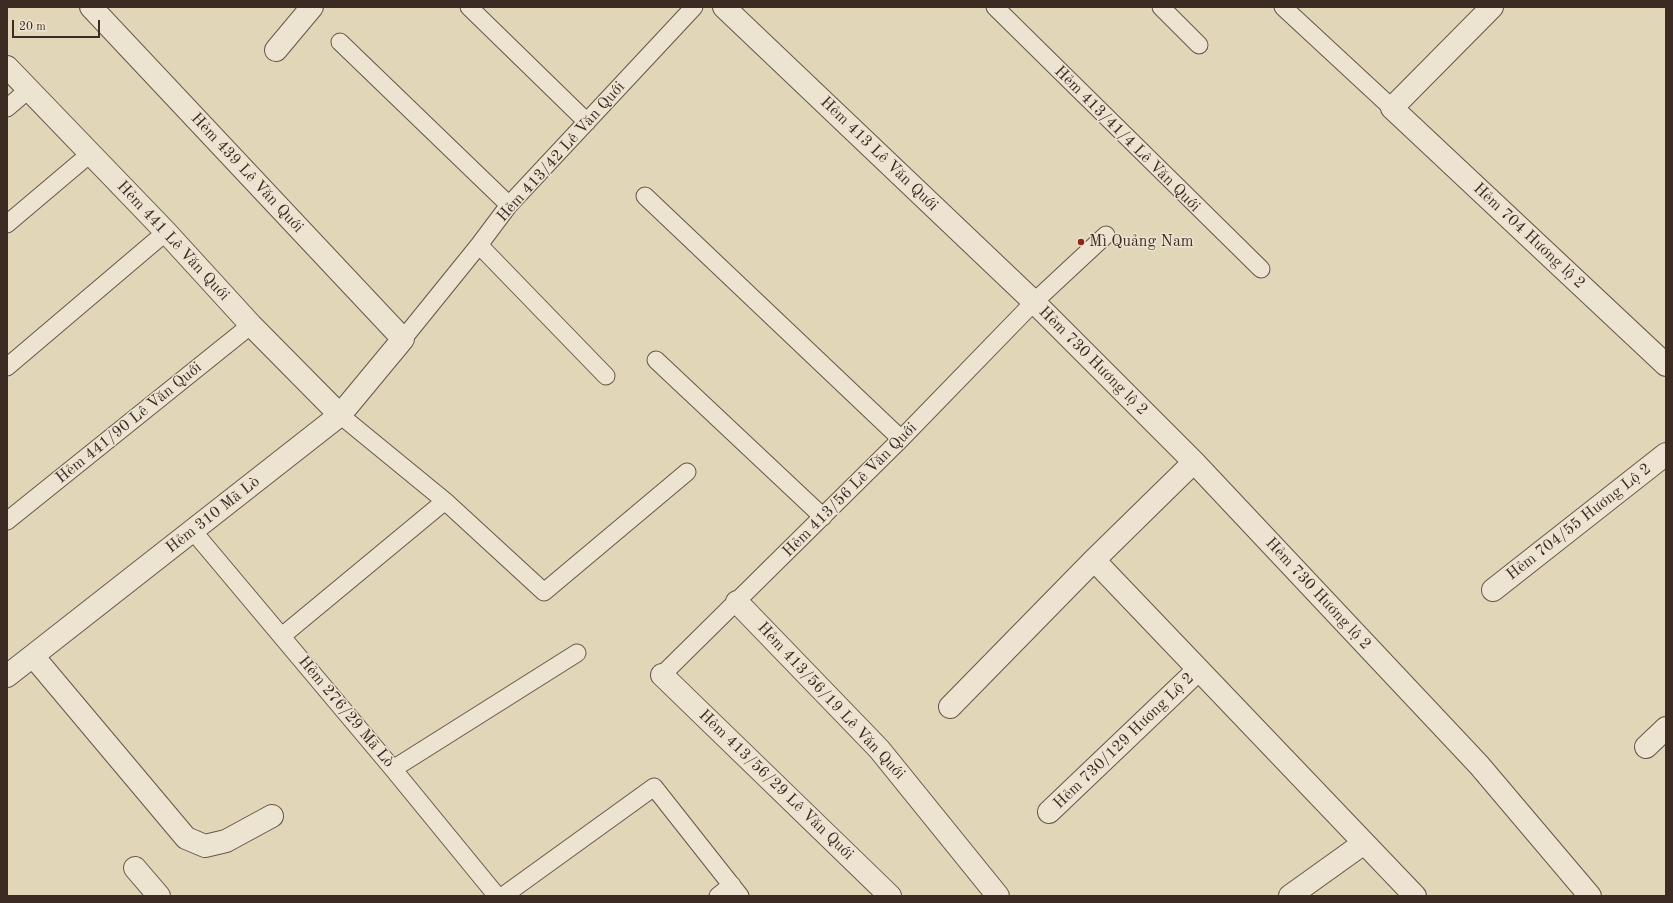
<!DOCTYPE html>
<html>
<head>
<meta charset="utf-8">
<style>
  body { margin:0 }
  #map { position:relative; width:1673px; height:903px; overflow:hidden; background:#e2d6b8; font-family:"Old Standard TT",serif }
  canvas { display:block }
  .frame { position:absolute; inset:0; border:8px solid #3c2b23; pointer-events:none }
  .scale { position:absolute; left:12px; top:20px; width:88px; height:18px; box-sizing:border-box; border:2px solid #3c2b23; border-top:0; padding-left:5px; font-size:12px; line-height:14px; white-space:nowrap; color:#3c2b23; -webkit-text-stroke:3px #ece4d1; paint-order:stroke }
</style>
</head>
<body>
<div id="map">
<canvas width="1673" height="903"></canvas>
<div class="frame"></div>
<div class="scale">20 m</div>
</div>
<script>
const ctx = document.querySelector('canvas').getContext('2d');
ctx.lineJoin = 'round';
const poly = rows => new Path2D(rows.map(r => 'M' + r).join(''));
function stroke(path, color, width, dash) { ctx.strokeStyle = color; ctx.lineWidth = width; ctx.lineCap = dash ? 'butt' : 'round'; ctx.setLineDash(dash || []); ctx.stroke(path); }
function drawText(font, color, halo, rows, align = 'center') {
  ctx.font = font + ' "Old Standard TT",serif'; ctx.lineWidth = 3; ctx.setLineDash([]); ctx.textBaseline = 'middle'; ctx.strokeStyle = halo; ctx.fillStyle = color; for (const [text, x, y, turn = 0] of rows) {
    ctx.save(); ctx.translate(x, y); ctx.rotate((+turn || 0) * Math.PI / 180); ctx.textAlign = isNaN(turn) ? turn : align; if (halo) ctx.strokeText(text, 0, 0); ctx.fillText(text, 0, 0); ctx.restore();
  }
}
const service = poly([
  [469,7,587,122],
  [995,7,1261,269],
  [1161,7,1199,45],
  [1283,7,1392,108],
  [340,42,509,205],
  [7,108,28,90],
  [645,196,901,439],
  [7,224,91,153],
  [479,245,606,376],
  [403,339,479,245,509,205,694,7],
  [656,360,823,517],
  [7,367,166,232],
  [340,415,445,501,544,592,687,472],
  [7,521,251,325],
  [193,531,393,769,497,896],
  [282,636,445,501],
  [662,675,901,439,1034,302,1106,235],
  [393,769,577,653],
  [503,896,654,787,740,896],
  [718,896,732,885]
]);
const minor = poly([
  [724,7,1034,302,1194,462,1479,765,1590,896],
  [1492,7,1392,108,1666,365],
  [276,50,312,7],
  [7,67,166,232,251,325,340,415],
  [1094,560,1415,896],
  [1493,590,1666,454],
  [737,602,879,749,998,896],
  [33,656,186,838,205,846,226,841,272,816],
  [662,675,890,896],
  [7,676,340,415,403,339,91,7],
  [950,707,1094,560,1194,462],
  [1646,747,1666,728],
  [1049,812,1198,670],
  [135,868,159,896],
  [1290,896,1364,843]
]);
stroke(service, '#665648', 19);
stroke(minor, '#665648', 24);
stroke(service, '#ece4d1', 17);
stroke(minor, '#ece4d1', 22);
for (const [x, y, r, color] of [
  [1081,242,4,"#8f2418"]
]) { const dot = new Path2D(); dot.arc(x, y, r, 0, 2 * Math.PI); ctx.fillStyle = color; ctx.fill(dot); stroke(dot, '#ece4d1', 1.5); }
drawText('16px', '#3c2b23', '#ece4d1', [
  ["Hẻm 413/41/4 Lê Văn Quới",1127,139,45],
  ["Hẻm 413/42 Lê Văn Quới",561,152,-48],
  ["Hẻm 413 Lê Văn Quới",879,154,44],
  ["Hẻm 439 Lê Văn Quới",247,173,47],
  ["Hẻm 704 Hương lộ 2",1529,236,43],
  ["Hẻm 441 Lê Văn Quới",173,241,47],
  ["Hẻm 730 Hương lộ 2",1093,361,45],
  ["Hẻm 441/90 Lê Văn Quới",129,423,-39],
  ["Hẻm 413/56 Lê Văn Quới",850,490,-45],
  ["Hẻm 310 Mã Lò",213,515,-38],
  ["Hẻm 704/55 Hương Lộ 2",1579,522,-38],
  ["Hẻm 730 Hương lộ 2",1318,594,47],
  ["Hẻm 413/56/19 Lê Văn Quới",831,701,47],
  ["Hẻm 276/29 Mã Lò",346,712,50],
  ["Hẻm 730/129 Hương Lộ 2",1124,741,-44],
  ["Hẻm 413/56/29 Lê Văn Quới",776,785,44]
]);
drawText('16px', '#3c2b23', '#ece4d1', [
  ["Mì Quảng Nam",1089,242]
], 'left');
</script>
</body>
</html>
